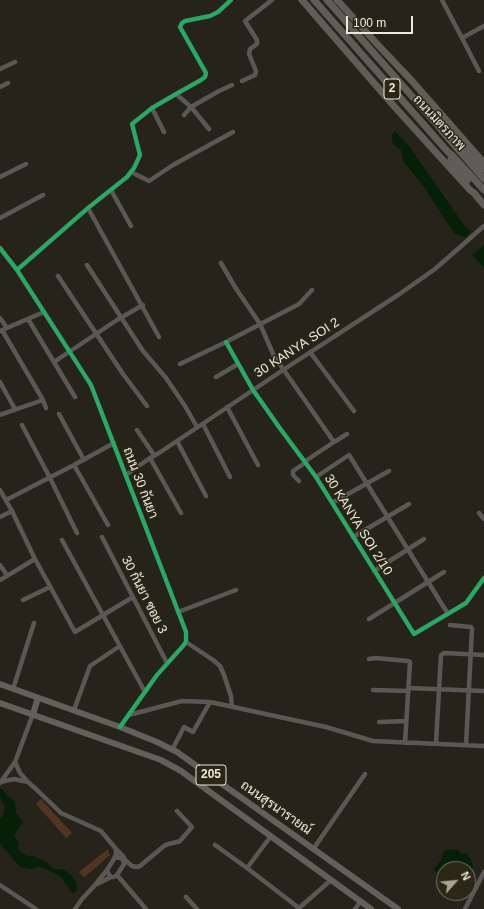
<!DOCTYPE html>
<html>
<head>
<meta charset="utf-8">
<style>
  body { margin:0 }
  #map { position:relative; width:484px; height:909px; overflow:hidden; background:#26241a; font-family:Arial,sans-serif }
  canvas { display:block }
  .north { position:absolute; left:436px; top:861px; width:40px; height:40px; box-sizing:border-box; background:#2a2716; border:1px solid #777566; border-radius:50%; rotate:63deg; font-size:11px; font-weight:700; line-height:16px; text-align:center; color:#ebe9de }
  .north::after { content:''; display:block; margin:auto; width:14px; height:18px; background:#a6a499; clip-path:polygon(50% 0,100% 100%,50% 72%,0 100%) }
  .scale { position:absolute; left:346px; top:16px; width:67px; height:18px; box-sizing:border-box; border:2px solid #ebe9de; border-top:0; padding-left:5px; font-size:12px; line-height:14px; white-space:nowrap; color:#ebe9de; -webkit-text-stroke:3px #2a2716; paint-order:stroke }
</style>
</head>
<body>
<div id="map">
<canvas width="484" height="909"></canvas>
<div class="north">N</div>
<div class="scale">100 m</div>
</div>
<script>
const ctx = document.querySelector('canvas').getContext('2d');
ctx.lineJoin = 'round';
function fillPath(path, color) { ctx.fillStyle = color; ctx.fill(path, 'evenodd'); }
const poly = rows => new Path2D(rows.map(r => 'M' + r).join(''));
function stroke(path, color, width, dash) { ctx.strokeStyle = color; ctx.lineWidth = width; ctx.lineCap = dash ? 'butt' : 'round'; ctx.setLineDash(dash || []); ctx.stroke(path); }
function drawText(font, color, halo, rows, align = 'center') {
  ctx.font = font + ' Arial,Sarabun,sans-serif'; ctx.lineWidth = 3; ctx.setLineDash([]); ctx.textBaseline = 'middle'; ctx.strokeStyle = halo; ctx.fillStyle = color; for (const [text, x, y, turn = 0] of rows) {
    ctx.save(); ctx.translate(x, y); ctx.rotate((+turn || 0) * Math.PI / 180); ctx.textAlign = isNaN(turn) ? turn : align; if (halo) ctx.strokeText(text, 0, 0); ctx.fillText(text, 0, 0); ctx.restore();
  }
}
fillPath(poly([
  [41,799,72,833,66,838,36,804],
  [108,849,110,855,86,876,83,877,79,872]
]), '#523420');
fillPath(poly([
  [395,131,409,146,464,225,484,243,484,268,474,257,464,237,454,233,424,187,403,161,401,150,393,144,391,135],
  [0,789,2,789,8,796,15,802,16,813,23,822,14,835,19,843,18,848,22,853,27,856,33,856,47,862,51,867,54,869,61,869,66,871,73,877,77,884,77,889,76,892,72,893,61,877,46,869,37,867,30,869,20,867,1,845,0,841,0,819,3,815,5,807,0,797],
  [456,849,459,851,461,854,466,853,471,859,473,866,472,872,468,880,468,869,444,869,444,872,438,871,434,872,434,868,438,864,442,859,443,853,446,850]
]), '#061f07');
fillPath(poly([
  [473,230,484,240,484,245,471,256,463,239]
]), '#26241a');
stroke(poly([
  [442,0,462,38,484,26],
  [462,38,479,71],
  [0,69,15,62],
  [242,81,255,75,256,71,249,54,250,49,257,44,257,40,245,21,272,0],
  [0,87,8,83],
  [176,94,191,107,209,129],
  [152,108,164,132],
  [184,115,191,107,219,91,232,85],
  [131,172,149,181,173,165,233,132],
  [0,177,26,164],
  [111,190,131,226],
  [88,208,159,337],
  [0,218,43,195],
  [0,248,17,270,91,385,186,632,186,642,183,646,157,675,120,727],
  [221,263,235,287,260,324,274,356,334,442,304,462],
  [87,265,143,351,166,378,185,406,197,427],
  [17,270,88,208,127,177,134,168,140,155,132,124,152,108,176,94,201,80,205,77,206,73,180,27,182,23,185,21,210,16,218,12,231,0],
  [58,276,123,374,147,406],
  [0,318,7,328],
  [28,319,75,397],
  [2,330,43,400,46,408],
  [0,331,44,312],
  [226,342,253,390,279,427,316,477,414,634,466,603,484,578],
  [310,352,354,411],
  [54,362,117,320,143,305],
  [180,364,226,342,299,304,312,290],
  [216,377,238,364],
  [0,382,15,409],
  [227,407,258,465],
  [59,414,84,460],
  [0,415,43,400],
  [203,424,230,477],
  [22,425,50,478,77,533],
  [137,430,154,455],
  [177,441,206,496],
  [334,442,347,434],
  [150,458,181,513],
  [74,465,108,525],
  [126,475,150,458,159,453,283,370,398,295,435,269,484,226],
  [316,477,349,455,448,614],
  [299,481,293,475,293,471,305,463],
  [0,490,12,511,35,559,0,580],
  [6,500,74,465,114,443],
  [332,503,389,471],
  [479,513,484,519],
  [0,517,12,511],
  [102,537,167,663],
  [353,537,409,504],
  [62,540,145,692],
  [35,559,75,632,133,597],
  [0,565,7,575],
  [374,571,424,539],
  [23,600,50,587],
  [178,612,236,590],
  [369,619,444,572],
  [450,625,471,627,472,629,466,745],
  [186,642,213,660,220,666,224,675,231,696,232,707],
  [369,659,375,658,408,661,410,662,405,743],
  [408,688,484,691],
  [13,689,34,623],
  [373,690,408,691],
  [74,710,90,666,120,646],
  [129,715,182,701,210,702,326,727,373,741,484,746],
  [379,722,406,721],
  [436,743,441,655,444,653,484,655],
  [172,750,184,727,193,732,210,702],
  [15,762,20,773,28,782,37,790,61,813,101,831,116,849],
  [0,782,14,779,28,782],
  [0,783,15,762,33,714],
  [215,845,247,868,299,908],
  [314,848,365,774],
  [117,857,120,858,123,860,124,864,117,875,114,877,111,877,108,873,107,870,114,859,117,857],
  [114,859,116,854,116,849,123,856,125,860,124,862],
  [125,860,132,866,137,867,140,866,164,846,168,844,177,842,180,841,192,827,177,811],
  [247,868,271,836],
  [107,870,95,885,111,877],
  [117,875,146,909],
  [0,885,36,909],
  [186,897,197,909],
  [75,909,82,899,95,885],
  [298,909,331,880],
  [355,909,360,902],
  [465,909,484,872]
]), '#5a5854', 4.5);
stroke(poly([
  [0,684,120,727,157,742,177,752,398,909],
  [0,703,161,760,181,771,371,909],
  [33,714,38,698]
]), '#63605b', 6);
stroke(poly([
  [302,0,393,105,470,190,474,193,484,205],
  [314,0,448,152,452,155,484,190],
  [327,0,440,128,442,131,484,179],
  [337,0,378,45,412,81,484,163],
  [456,140,484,169],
  [451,159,467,181]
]), '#605d56', 7);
stroke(poly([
  [0,248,17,270,91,385,186,632,186,642,183,646,157,675,120,727],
  [17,270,88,208,127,177,134,168,140,155,132,124,152,108,176,94,201,80,205,77,206,73,180,27,182,23,185,21,210,16,218,12,231,0],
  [226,342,253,390,279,427,316,477,414,634,466,603,484,578]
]), '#26ab63', 4);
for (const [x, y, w] of [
  [392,89,16],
  [211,775,30]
]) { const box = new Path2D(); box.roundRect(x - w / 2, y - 10, w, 20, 3); ctx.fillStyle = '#2a2716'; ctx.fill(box); stroke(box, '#ebe9de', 1); }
drawText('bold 12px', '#ebe9de', null, [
  ["2",392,89],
  ["205",211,775]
]);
drawText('13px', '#ebe9de', '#2a2716', [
  ["ถนนมิตรภาพ",439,123,47],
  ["30 KANYA SOI 2",297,348,-33],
  ["ถนน 30 กันยา",140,483,69],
  ["30 KANYA SOI 2/10",358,525,58],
  ["30 กันยา ซอย 3",144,595,63],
  ["ถนนสุรนารายณ์",276,808,35]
]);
</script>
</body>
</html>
